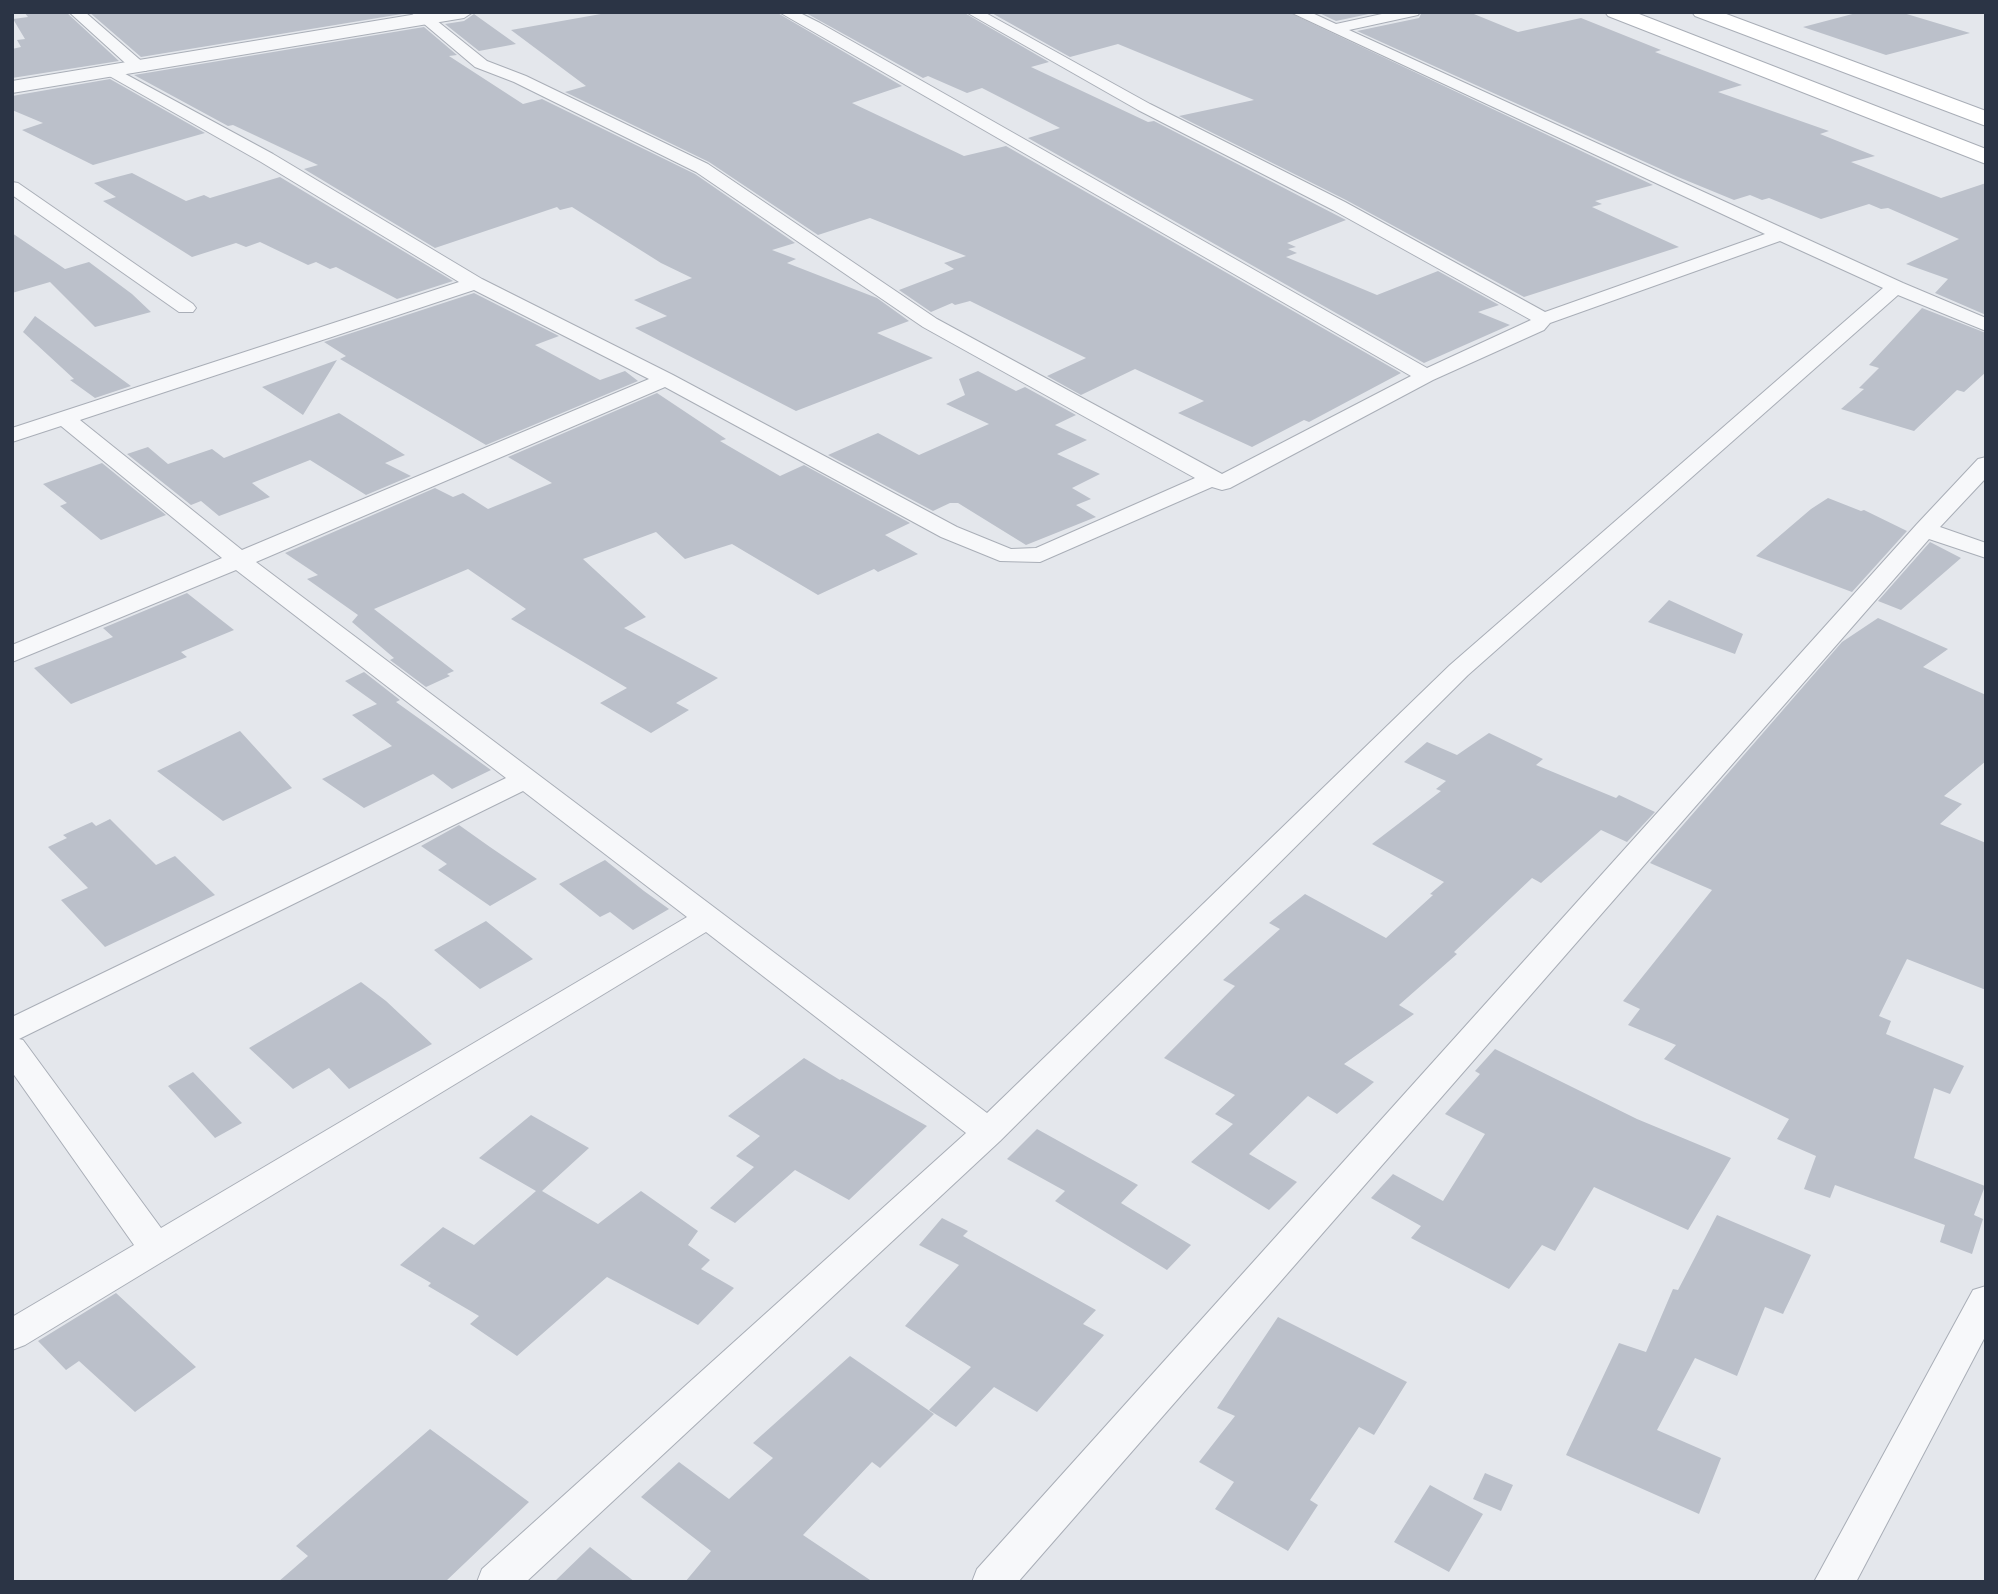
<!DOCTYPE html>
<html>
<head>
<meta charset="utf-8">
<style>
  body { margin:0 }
  #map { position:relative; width:1998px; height:1594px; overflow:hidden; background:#e4e7ec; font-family:"Exo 2",sans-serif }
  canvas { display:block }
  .frame { position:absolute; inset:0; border:14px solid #2b3445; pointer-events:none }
</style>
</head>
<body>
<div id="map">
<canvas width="1998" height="1594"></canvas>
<div class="frame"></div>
</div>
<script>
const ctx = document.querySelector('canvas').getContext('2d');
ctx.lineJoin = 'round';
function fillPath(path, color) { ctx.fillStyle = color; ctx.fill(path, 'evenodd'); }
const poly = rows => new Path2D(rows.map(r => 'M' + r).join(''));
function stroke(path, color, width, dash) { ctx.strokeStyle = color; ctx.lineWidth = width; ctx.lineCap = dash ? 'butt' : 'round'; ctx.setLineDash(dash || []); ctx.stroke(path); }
fillPath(poly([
  [24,12,66,12,119,61,12,78,12,49,21,47,17,40,25,39,13,19,28,17],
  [89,12,407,12,408,13,141,57],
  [612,12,776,12,902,86,852,103,964,156,1006,146,1401,373,1309,422,1304,420,1252,447,1178,413,1204,401,1135,369,1081,395,1047,376,1086,358,970,301,955,305,952,303,931,312,899,290,954,269,944,263,966,256,870,218,818,235,709,162,565,92,586,86,511,30],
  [804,12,963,12,1049,62,1031,67,1148,122,1154,121,1346,220,1287,243,1296,247,1288,249,1297,253,1286,257,1377,295,1438,271,1499,305,1478,312,1510,325,1424,363,1028,138,1060,128,982,88,967,93,928,76,923,78],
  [990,12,1288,12,1653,185,1595,201,1602,204,1592,207,1679,247,1524,297,1346,200,1179,116,1254,100,1118,44,1070,57],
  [1317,12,1378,12,1336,21],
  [1422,12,1469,12,1518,32,1581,18,1661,50,1655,52,1742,85,1718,92,1829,131,1820,134,1875,156,1851,162,1941,198,1986,183,1986,315,1935,293,1948,279,1906,264,1959,239,1888,208,1881,209,1869,204,1821,219,1769,198,1762,200,1750,195,1734,200,1678,177,1357,31,1419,18],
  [1860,12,1900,12,1970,33,1886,55,1803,27],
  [474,14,516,44,479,51,445,24,464,21],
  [424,27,457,55,449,56,523,104,542,99,695,174,795,243,772,250,796,259,787,263,877,298,909,321,877,333,933,358,796,411,635,328,667,316,634,300,692,278,661,263,572,207,560,210,557,207,435,248,304,169,318,165,233,125,228,126,134,75],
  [110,79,205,133,93,165,22,130,43,123,12,110,12,96],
  [132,173,186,201,204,195,210,198,280,177,453,281,397,299,336,267,330,269,316,262,308,265,260,242,246,247,236,243,192,257,103,201,116,197,94,183],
  [12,233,65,269,89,262,132,294,151,312,95,327,50,282,12,293],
  [474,293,559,336,535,345,600,380,625,371,638,381,486,445,340,359,346,356,324,342],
  [1922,308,1986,333,1986,372,1964,392,1957,390,1914,431,1841,409,1864,389,1859,388,1879,368,1869,365],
  [35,316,131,386,95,398,70,380,74,379,23,332],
  [337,360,303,415,262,387],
  [978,371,1016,391,1025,387,1076,415,1055,425,1087,440,1057,454,1100,474,1072,488,1091,499,1076,505,1096,517,1026,545,958,503,950,503,933,511,828,455,878,433,919,455,989,424,946,404,965,395,959,379],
  [657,393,726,439,720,441,780,476,804,465,910,523,885,535,918,554,878,572,874,569,818,595,732,544,685,559,656,532,583,559,646,617,624,628,718,678,676,703,689,710,651,733,600,703,627,688,511,619,526,609,468,569,374,609,454,671,447,674,450,676,426,687,390,660,394,658,352,622,358,615,307,579,318,575,285,553,435,488,453,497,463,493,488,509,552,483,508,457],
  [339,413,405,455,385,463,411,476,366,495,310,460,252,483,270,497,219,516,201,501,191,505,127,454,148,447,168,464,212,449,224,458],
  [102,463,166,515,101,540,60,506,67,503,43,484],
  [1828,498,1861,511,1864,510,1907,531,1852,592,1756,556,1811,509],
  [1930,542,1961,558,1901,610,1878,601],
  [187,593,234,630,181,652,187,657,71,704,34,668,113,637,103,628],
  [1669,600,1743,634,1735,654,1648,622],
  [1878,618,1948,649,1923,667,1986,695,1986,761,1944,796,1962,804,1940,824,1986,843,1986,990,1907,959,1879,1016,1891,1021,1886,1034,1964,1066,1950,1094,1934,1088,1914,1158,1985,1186,1974,1215,1983,1219,1972,1254,1940,1242,1945,1225,1835,1185,1830,1198,1804,1189,1816,1156,1777,1139,1789,1119,1664,1059,1676,1045,1628,1025,1640,1009,1623,1001,1712,890,1650,863,1842,642],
  [364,672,400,700,396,702,491,770,452,789,433,774,364,808,322,779,392,746,352,715,377,704,345,681],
  [240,731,292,788,223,821,157,771],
  [1489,733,1543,759,1536,765,1616,798,1619,795,1655,812,1627,842,1601,830,1541,883,1532,878,1454,952,1457,954,1399,1005,1414,1014,1344,1064,1374,1082,1337,1114,1308,1096,1249,1154,1297,1182,1269,1210,1191,1162,1233,1124,1215,1114,1235,1095,1164,1058,1235,986,1223,980,1280,929,1269,923,1305,894,1386,938,1433,895,1430,894,1444,882,1372,844,1441,791,1436,789,1446,781,1404,762,1427,742,1457,755],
  [110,819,156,865,175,856,215,895,105,947,61,900,88,888,48,847,67,838,63,835,92,822,96,826],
  [459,825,490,847,537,879,490,906,438,870,447,864,421,846],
  [605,860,644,891,669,909,633,930,610,912,600,917,559,884],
  [486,921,533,959,480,989,434,950],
  [361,982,386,1001,432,1044,349,1089,329,1068,293,1089,249,1048],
  [1495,1049,1637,1119,1731,1158,1688,1230,1594,1187,1555,1251,1542,1245,1509,1289,1411,1238,1421,1226,1371,1198,1393,1174,1443,1201,1485,1134,1445,1114,1480,1074,1475,1071],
  [804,1058,840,1080,842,1079,927,1126,849,1200,795,1170,735,1223,710,1208,754,1167,736,1156,760,1136,728,1116],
  [193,1072,242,1123,215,1138,168,1086],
  [531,1115,589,1148,542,1191,598,1224,641,1191,698,1231,688,1245,710,1260,701,1269,734,1288,698,1325,607,1277,517,1356,470,1324,479,1316,428,1286,431,1283,400,1265,443,1227,474,1245,536,1191,479,1158],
  [1037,1129,1138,1185,1121,1203,1191,1245,1167,1270,1055,1201,1065,1191,1007,1159],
  [1717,1215,1811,1255,1783,1314,1765,1307,1737,1376,1695,1358,1657,1430,1721,1458,1699,1514,1566,1455,1619,1343,1646,1352,1673,1289,1678,1290],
  [942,1218,968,1231,963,1236,1096,1310,1083,1324,1104,1335,1037,1412,994,1387,956,1427,929,1410,971,1367,905,1326,959,1265,919,1245],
  [116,1293,196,1367,135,1412,79,1361,66,1370,38,1341],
  [1278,1317,1407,1382,1374,1435,1359,1427,1310,1500,1318,1505,1288,1551,1215,1509,1234,1482,1199,1462,1235,1416,1217,1408],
  [850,1356,934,1414,880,1468,872,1462,803,1535,873,1582,685,1582,711,1551,641,1497,679,1462,729,1499,773,1458,753,1443],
  [430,1429,529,1502,445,1582,278,1582,308,1556,296,1546],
  [1485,1473,1513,1485,1501,1511,1473,1499],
  [1430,1485,1483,1514,1449,1572,1394,1542],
  [590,1547,635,1582,554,1582]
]), '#bbc0ca');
const minor = poly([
  [69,12,85,12,146,65,148,68,146,71,134,71,69,12],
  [410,12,426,12,487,61,526,76,708,164,937,319,1222,474,1411,376,779,12,798,12,820,23,1427,368,1531,320,1333,210,1138,110,966,12,984,12,1150,104,1345,202,1545,312,1765,234,1290,12,1310,12,1336,24,1391,12,1420,12,1418,15,1349,30,1903,283,1986,318,1986,331,1898,295,1468,675,1000,1141,526,1582,477,1582,482,1569,966,1133,706,932,25,1345,12,1350,12,1317,134,1245,12,1072,12,1017,506,778,236,570,12,662,12,645,222,558,61,426,12,442,12,428,459,282,261,162,104,73,106,70,118,70,273,154,482,279,673,375,957,527,1011,549,1036,548,1195,478,923,327,696,172,514,82,475,67,410,12],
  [1780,241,1883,288,1450,665,987,1113,256,562,665,387,941,537,1000,561,1040,562,1212,487,1222,490,1230,488,1433,380,1544,330,1550,323,1780,241],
  [474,290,649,379,242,550,80,420,474,290],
  [523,791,687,917,161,1228,23,1040,19,1039,523,791],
  [12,182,18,183,193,304,196,308,193,312,179,312,12,195,12,182],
  [1986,457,1986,478,1940,527,1986,543,1986,558,1929,539,1018,1582,972,1582,977,1569,1917,524,1978,459,1986,457],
  [1986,1286,1986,1335,1856,1582,1814,1582,1973,1290,1986,1286]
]);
const tertiary = poly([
  [429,12,473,12,464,18,12,93,12,81,429,12]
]);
const secondary = poly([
  [1605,12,1634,12,1986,149,1986,164,1608,16,1605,12],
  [1692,12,1721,12,1986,111,1986,126,1695,16,1692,12]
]);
stroke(minor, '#a9aeb7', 2);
stroke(tertiary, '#a9aeb7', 2);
stroke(secondary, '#a9aeb7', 2);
fillPath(minor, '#f7f8fa');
fillPath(tertiary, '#f7f8fa');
fillPath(secondary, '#fff');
</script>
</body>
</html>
